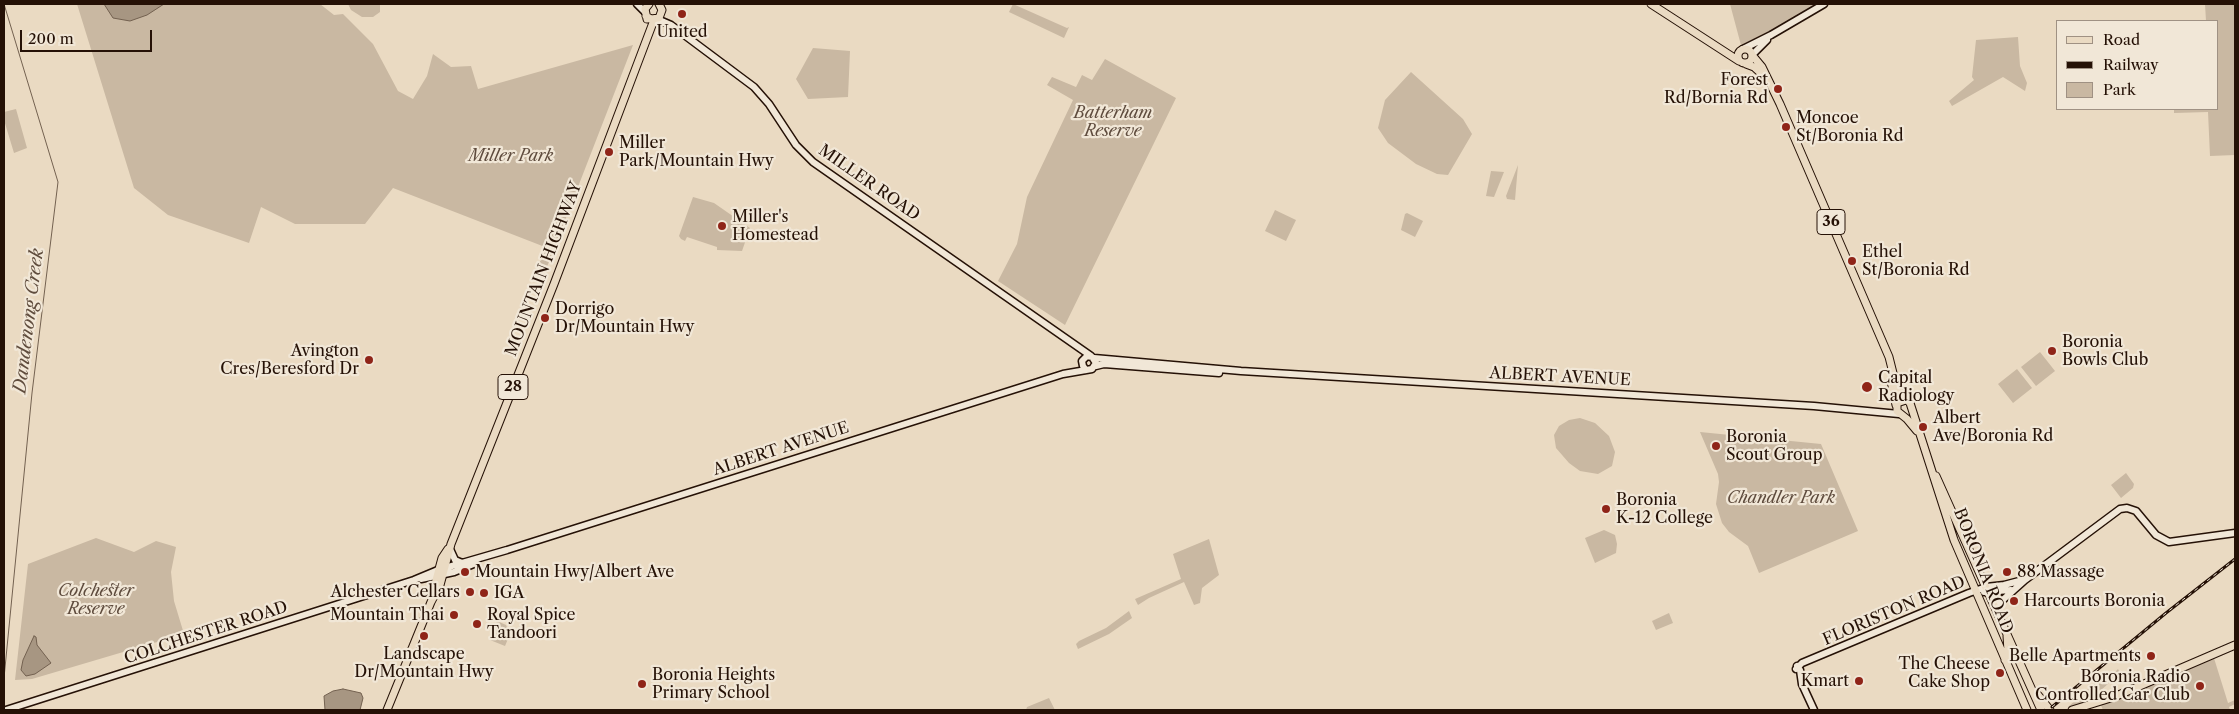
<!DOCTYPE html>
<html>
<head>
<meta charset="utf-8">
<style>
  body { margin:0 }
  #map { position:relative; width:2239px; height:714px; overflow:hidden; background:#eadac2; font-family:"Libre Caslon Text",serif }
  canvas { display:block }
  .frame { position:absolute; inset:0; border:5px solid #251106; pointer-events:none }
  .legend { position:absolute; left:2056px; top:20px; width:162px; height:90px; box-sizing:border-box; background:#f1e7d7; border:1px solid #9f9183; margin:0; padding:6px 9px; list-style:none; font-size:15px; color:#251106 }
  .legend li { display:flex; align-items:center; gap:10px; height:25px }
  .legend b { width:25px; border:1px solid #9f9183 }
  .scale { position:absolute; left:20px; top:30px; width:132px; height:22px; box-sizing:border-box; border:2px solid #251106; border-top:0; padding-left:6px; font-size:15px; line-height:18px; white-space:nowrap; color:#251106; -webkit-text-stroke:4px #f1e7d7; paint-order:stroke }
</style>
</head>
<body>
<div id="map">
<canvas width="2239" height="714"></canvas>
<div class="frame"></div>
<ul class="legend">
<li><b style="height:6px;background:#eadac2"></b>Road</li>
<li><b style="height:6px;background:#251106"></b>Railway</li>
<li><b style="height:14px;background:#c9b8a2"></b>Park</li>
</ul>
<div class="scale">200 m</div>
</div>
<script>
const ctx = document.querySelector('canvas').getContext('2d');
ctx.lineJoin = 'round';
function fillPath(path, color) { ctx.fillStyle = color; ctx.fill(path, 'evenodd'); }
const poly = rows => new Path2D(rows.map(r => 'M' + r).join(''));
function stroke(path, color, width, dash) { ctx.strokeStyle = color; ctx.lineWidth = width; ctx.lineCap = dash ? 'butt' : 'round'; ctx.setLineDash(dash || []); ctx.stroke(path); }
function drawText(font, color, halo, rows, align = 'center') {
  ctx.font = font + ' "Libre Caslon Text",serif'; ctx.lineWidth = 4.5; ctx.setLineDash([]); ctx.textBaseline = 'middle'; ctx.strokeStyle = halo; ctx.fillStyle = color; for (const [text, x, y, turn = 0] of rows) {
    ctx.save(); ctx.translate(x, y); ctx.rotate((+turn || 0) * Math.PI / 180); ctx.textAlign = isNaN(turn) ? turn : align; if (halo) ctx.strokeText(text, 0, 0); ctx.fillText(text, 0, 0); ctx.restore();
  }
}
fillPath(poly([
  [77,4,320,4,334,15,343,14,373,44,398,91,413,99,427,76,433,54,451,67,471,66,478,89,633,45,545,272,537,270,545,247,393,188,365,224,295,224,261,207,249,243,168,215,134,188],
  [348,4,380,4,380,12,373,17,362,17,351,10],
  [1013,4,1067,28,1069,27,1064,38,1009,12],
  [1730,4,1824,4,1742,49],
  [2205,4,2235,4,2235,155,2210,156,2208,112,2174,113,2174,109,2218,109,2218,21,2206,21],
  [2018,37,2020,66,2027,83,2025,91,2003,77,1952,106,1949,101,1974,80,1972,77,1976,40],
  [813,48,850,51,848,97,808,99,796,79],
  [1105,59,1176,98,1065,325,998,281,1017,244,1027,197,1073,100,1047,85,1052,77,1076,87,1082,75,1092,80],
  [1411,72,1463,119,1472,134,1448,175,1437,174,1416,164,1388,143,1378,128,1385,100],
  [16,109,27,148,14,153,4,120,4,112],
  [1518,165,1515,200,1507,199,1506,196],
  [1491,171,1504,172,1494,197,1486,196],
  [693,197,714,203,750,228,742,251,717,250,717,247,687,237,685,241,681,239,679,236],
  [1275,210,1296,220,1286,241,1265,231],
  [1407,213,1423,221,1415,237,1401,230,1405,214],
  [2040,352,2055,371,2036,386,2021,367],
  [2017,369,2032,388,2013,403,1998,384],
  [1580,418,1595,423,1609,436,1615,452,1612,466,1598,474,1580,471,1569,463,1556,448,1554,435,1559,426,1569,420],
  [1700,432,1821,444,1858,531,1759,573,1748,546,1729,532,1722,523,1716,504,1719,482,1718,474],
  [2126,473,2134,484,2133,488,2121,498,2111,485],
  [1604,530,1615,535,1617,544,1616,553,1595,563,1585,538],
  [96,538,134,552,156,541,176,547,171,572,174,601,184,634,32,679,15,680,28,564],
  [1209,539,1219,575,1202,588,1200,603,1194,605,1184,582,1149,598,1138,605,1135,599,1181,579,1173,554],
  [1129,611,1132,618,1109,634,1078,649,1076,644,1079,641,1106,628],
  [1669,613,1673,623,1656,630,1652,621],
  [497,621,506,625,510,634,505,646,490,640],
  [2213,655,2228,703,2235,700,2235,704,2229,707,2230,710,2103,710,2100,703,2069,710,2068,707,2107,672,2111,676,2118,669,2120,673,2099,692,2103,701],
  [1049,698,1055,710,1026,710,1027,707]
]), '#c9b8a2');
const water = poly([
  [104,4,164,4,147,15,130,21,113,18,104,4],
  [34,636,36,637,37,645,51,663,35,674,26,676,21,670,23,660,34,636],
  [343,689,361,693,363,698,360,710,325,710,324,696,333,691,343,689]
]);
fillPath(water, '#a79682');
stroke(water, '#736150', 1);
stroke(poly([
  [4,678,32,393,58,182,4,4]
]), '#736150', 1);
const secondary = poly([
  [637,4,645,12],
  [657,19,671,25,754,87,769,104,796,145,813,162,1091,356],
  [1743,49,1771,35,1824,4],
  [1752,55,1767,40],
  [1094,358,1241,371,1814,406,1899,414],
  [1096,366,1104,364,1219,373],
  [450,549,455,560,462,563],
  [421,579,454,572,476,563],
  [1984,592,2011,590],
  [1996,606,2025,580,2120,509,2127,508,2136,511,2156,535,2169,542,2235,533],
  [1797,666,1800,670,1802,684,1814,710],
  [1796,669,1802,663,1969,593,1986,587,2004,585,2023,580],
  [6,710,414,580,438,570,507,550,1063,374,1092,369,1096,363,1092,357,1087,356,1082,361,1083,366,1086,370]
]);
const primary = poly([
  [1651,4,1739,61],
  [646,16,651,19,659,18,662,10,659,4],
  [647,19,645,9,649,4],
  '1738 56a7 7 0 1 1 14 0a7 7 0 1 1-14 0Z',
  [1752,55,1762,67,1780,104,1889,357,1897,389,1910,403,1954,540,2027,710],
  [1746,64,1754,67,1766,78],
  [1891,381,1896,405],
  [1906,400,1897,403,1897,411,1907,419,1917,431],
  [1936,476,2041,710],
  [432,595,442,558,448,549],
  [2005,660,2008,651,2007,636],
  [2038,695,2050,710],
  [387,710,431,602,440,585,451,544,554,284,654,20],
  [2072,710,2114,697,2235,645]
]);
stroke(secondary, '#251106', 9);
stroke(primary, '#251106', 9);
stroke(secondary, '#f1e7d7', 6);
stroke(primary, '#eadac2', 7);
const rail = poly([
  [2052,707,2166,613,2235,559]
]);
stroke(rail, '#251106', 3);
stroke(rail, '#f1e7d7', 1, [4]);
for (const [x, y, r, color] of [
  [682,14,5,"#8f2418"],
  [1778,89,5,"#8f2418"],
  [1786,127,5,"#8f2418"],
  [609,152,5,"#8f2418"],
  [722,226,5,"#8f2418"],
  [1852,261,5,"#8f2418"],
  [545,318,5,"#8f2418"],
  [2052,351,5,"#8f2418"],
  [369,360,5,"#8f2418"],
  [1867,387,6,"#8f2418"],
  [1923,427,5,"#8f2418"],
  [1716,446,5,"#8f2418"],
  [1606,509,5,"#8f2418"],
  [465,572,5,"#8f2418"],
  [2007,572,5,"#8f2418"],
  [470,592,5,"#8f2418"],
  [484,593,5,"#8f2418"],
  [2014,601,5,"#8f2418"],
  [454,615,5,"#8f2418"],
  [477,624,5,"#8f2418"],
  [424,636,5,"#8f2418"],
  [2151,656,5,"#8f2418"],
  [2000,673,5,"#8f2418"],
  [1859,681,5,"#8f2418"],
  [642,684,5,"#8f2418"],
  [2200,686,5,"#8f2418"]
]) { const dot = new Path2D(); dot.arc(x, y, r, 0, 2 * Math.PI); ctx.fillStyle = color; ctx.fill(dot); stroke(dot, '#f1e7d7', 2); }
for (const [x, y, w] of [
  [1831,222,28],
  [513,387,30]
]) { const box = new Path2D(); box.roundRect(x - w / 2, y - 12.5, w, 25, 4); ctx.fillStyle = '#f1e7d7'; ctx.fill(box); stroke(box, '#251106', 1); }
drawText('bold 15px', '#251106', null, [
  ["36",1831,222],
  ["28",513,387]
]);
drawText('16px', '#251106', '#f1e7d7', [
  ["United",682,32,"center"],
  ["Forest",1768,80,"right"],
  ["Rd/Bornia Rd",1768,98,"right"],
  ["Moncoe",1796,118],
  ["St/Boronia Rd",1796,136],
  ["Miller",619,143],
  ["Park/Mountain Hwy",619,161],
  ["Miller's",732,217],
  ["Homestead",732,235],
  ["Ethel",1862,252],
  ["St/Boronia Rd",1862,270],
  ["Dorrigo",555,309],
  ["Dr/Mountain Hwy",555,327],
  ["Boronia",2062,342],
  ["Bowls Club",2062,360],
  ["Avington",359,351,"right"],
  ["Cres/Beresford Dr",359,369,"right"],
  ["Capital",1878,378],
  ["Radiology",1878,396],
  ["Albert",1933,418],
  ["Ave/Boronia Rd",1933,436],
  ["Boronia",1726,437],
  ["Scout Group",1726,455],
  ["Boronia",1616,500],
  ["K-12 College",1616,518],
  ["Mountain Hwy/Albert Ave",475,572],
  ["88 Massage",2017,572],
  ["Alchester Cellars",460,592,"right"],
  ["IGA",494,593],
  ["Harcourts Boronia",2024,601],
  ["Mountain Thai",444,615,"right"],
  ["Royal Spice",487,615],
  ["Tandoori",487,633],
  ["Landscape",424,654,"center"],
  ["Dr/Mountain Hwy",424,672,"center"],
  ["Belle Apartments",2141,656,"right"],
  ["The Cheese",1990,664,"right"],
  ["Cake Shop",1990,682,"right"],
  ["Boronia Heights",652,675],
  ["Primary School",652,693],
  ["Boronia Radio",2190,677,"right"],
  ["Controlled Car Club",2190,695,"right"],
  ["Kmart",1849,681,"right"]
], 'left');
drawText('italic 16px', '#5e4b3d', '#f1e7d7', [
  ["Batterham",1113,113],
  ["Reserve",1113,131],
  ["Miller Park",511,156],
  ["Chandler Park",1781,498],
  ["Colchester",96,591],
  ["Reserve",96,609]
]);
drawText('16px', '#251106', '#f1e7d7', [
  ["MILLER ROAD",869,183,35],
  ["MOUNTAIN HIGHWAY",544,269,-69],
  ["ALBERT AVENUE",1560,377,3],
  ["ALBERT AVENUE",781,449,-18],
  ["BORONIA ROAD",1983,571,68],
  ["FLORISTON ROAD",1894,611,-23],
  ["COLCHESTER ROAD",206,633,-18]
]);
drawText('italic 18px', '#604d3e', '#f1e7d7', [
  ["Dandenong Creek",29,321,-83]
]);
</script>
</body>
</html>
